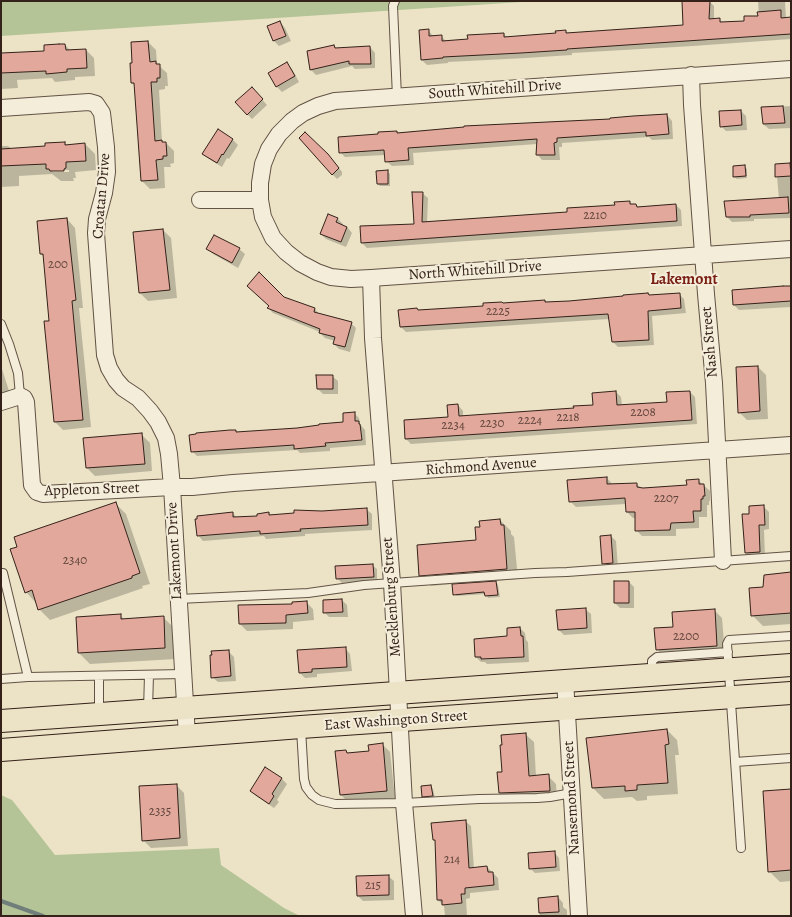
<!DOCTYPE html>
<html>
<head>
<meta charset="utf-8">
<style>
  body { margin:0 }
  #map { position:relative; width:792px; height:917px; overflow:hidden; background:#ece3c6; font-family:Alegreya,serif }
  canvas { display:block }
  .frame { position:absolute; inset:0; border:2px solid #342119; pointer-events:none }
</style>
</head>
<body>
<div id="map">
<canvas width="792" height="917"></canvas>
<div class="frame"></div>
</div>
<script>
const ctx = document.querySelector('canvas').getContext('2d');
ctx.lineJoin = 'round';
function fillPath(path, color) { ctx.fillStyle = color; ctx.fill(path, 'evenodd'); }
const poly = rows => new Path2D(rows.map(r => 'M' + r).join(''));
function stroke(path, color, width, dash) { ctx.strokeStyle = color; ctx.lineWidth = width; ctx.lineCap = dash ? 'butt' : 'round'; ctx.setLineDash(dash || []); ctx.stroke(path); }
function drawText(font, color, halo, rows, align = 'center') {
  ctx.font = font + ' Alegreya,serif'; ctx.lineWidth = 4; ctx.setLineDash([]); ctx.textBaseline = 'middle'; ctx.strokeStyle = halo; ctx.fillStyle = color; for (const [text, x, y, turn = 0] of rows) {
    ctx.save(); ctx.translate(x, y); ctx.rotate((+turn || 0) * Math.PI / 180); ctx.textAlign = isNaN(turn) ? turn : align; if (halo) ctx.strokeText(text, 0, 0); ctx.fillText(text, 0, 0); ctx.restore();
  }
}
fillPath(poly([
  [1,1,537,1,1,36],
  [1,795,12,800,55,855,219,848,221,865,284,908,300,916,1,916]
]), '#b4c497');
fillPath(poly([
  [683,1,709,1,714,6,714,20,719,19,723,23,745,22,759,17,758,1,785,1,786,19,791,18,791,39,693,46,572,53,572,55,526,58,448,62,448,63,427,65,422,60,428,30,434,37,441,36,446,41,469,40,504,34,507,38,557,34,566,31,568,34,684,26],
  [280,22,285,28,291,41,279,46,273,40],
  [148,42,156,50,157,64,167,73,168,86,165,86,165,89,159,90,162,142,166,143,174,151,174,163,170,164,171,167,164,167,165,188,150,189,142,181,135,86,132,83,134,64],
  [65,45,70,50,86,50,94,58,95,76,75,77,75,80,55,82,52,78,17,80,18,88,1,89,1,53,45,52],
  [334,46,337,49,370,47,375,53,375,68,355,69,352,66,316,75,311,70],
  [287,63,292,69,299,82,282,92,277,87],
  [252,88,267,105,252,119,247,114],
  [791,106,791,128,769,129,763,124,762,108],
  [741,111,746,116,747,130,726,131,721,126],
  [667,115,672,121,673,139,652,140,649,137,562,143,562,147,559,147,560,160,542,160,537,154,537,144,413,153,414,165,392,166,386,161,386,155,345,157,340,152,379,135,396,132,398,133],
  [218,131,233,140,238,145,229,159,227,158,222,167,209,159,204,154],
  [65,143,67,146,85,144,95,154,96,170,75,172,76,178,73,178,74,181,61,181,52,174,19,176,19,186,1,187,1,146,8,146,12,149,46,147],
  [51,170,69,170,69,172,53,172],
  [333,160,342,172,342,175,337,179,332,174],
  [791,164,791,218,754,219,754,221,732,222,727,217,779,199,776,165],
  [744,166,747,169,747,178,737,179,734,177,734,167],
  [387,171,390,174,390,186,380,186,378,184],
  [422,193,428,198,427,223,568,213,616,206,629,202,632,205,636,205,639,207,676,205,681,210,682,226,367,248,362,243,415,225],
  [337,218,343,224,342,226,347,227,352,233,346,247,326,239,321,234],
  [67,219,75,228,83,308,79,308,91,427,63,430,55,422,50,322,44,257,41,254],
  [163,230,171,238,177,298,148,301,140,293],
  [208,249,239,249,245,254,238,268,213,254],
  [791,286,791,307,739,310,734,305,733,291],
  [679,294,684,299,686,313,652,316,654,345,618,347,613,342,609,319,406,332,401,327,448,310,545,301,547,303],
  [268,308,315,309,320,315,351,323,356,328,350,352,339,349,334,344,335,341,325,338,320,333,320,332,273,313],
  [1,366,10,394,1,397],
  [758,367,766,375,768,419,747,420,739,412],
  [332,376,338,381,338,394,323,394,318,389],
  [616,392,621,397,622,406,668,403,690,392,695,397,697,424,411,444,406,439,405,421,449,418,458,405,463,411,463,417,575,409,594,406],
  [354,413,359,418,360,424,365,430,366,445,330,448,330,451,300,453,297,450,197,456,192,451,235,431,237,433,298,429,344,423],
  [142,435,150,443,152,471,95,476,87,468],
  [607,478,613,485,637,484,642,489,688,486,698,480,710,491,710,501,709,501,709,505,707,505,707,517,699,517,699,528,676,529,676,536,642,536,636,530,636,518,633,518,627,512,626,504,576,507,570,501],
  [116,504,126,514,150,584,142,586,143,588,50,620,39,609,37,604,26,592,18,547],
  [763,506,769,512,769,529,764,530,765,556,751,558,746,553,750,515],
  [366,509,372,514,372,530,305,534,305,536,266,539,264,536,203,541,198,535,233,513,237,518,258,517,269,513,272,516],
  [500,520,511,531,511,534,514,537,518,579,495,581,498,585,500,597,488,598,486,594,457,596,454,594,453,584,431,586,420,575,477,541,481,528],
  [611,536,616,541,618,568,609,568,603,563],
  [372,565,377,569,377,581,342,583,337,578],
  [791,573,791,624,763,626,752,615,764,588],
  [629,582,634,587,634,608,620,608,615,603],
  [342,600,347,605,348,617,329,617,324,612],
  [306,602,313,609,314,620,293,622,293,629,247,631,240,624,293,605],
  [585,609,591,614,592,633,564,635,559,630],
  [714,610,722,618,725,654,665,658,657,649,674,628],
  [120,615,125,620,163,617,174,628,176,659,90,664,79,653],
  [520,628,525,633,526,640,528,642,529,662,487,664,485,662,481,662,476,657,508,637],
  [345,648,350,654,352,671,317,674,317,677,305,678,300,673,298,651],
  [228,651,234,657,236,681,218,682,212,677],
  [667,730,677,740,679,755,675,755,678,794,647,796,647,800,637,801,632,797,604,799,593,788],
  [525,734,534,742,536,776,548,776,556,784,557,799,508,801,500,793,503,773],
  [382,744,390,752,395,798,349,803,341,795,346,751,349,754,370,752],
  [266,769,282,779,287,784,277,800,279,802,274,808,256,796,251,791],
  [176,785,184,793,188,846,151,848,143,840],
  [431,786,433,789,435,798,426,798,423,796],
  [791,790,791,881,780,882,769,871],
  [465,821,471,826,474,869,487,867,498,878,499,890,470,893,470,898,466,899,467,916,445,916,444,906,438,900,436,842,434,840],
  [554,852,559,858,560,871,535,873,530,868],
  [388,876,394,881,394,900,363,901,358,896],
  [558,897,563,903,563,907,567,910,567,916,540,916,539,899]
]), '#0003');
stroke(poly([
  [1,901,43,916]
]), '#717f7a', 4);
const building = poly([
  [682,1,710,1,709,19,720,18,720,22,744,21,744,16,758,16,757,12,781,10,781,18,791,17,791,34,567,49,567,50,521,53,443,57,443,58,421,60,419,30,429,29,429,36,442,35,442,41,468,39,467,35,504,33,504,37,556,33,555,31,566,30,566,33,683,25,682,1],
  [280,21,286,36,273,41,267,26,280,21],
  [148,41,150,62,156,61,156,64,160,64,160,78,157,78,157,82,151,82,155,141,162,140,162,142,166,142,167,156,163,156,163,159,156,160,158,180,141,181,134,83,131,83,130,63,132,63,131,42,148,41],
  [59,44,65,44,66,50,86,49,87,68,67,69,67,72,46,74,46,71,1,73,1,53,44,51,44,45,59,44],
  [334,45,335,48,370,46,371,64,349,64,349,61,310,70,307,51,334,45],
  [287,62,295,76,276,87,268,73,287,62],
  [252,87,263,99,247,115,235,102,252,87],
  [783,106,785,123,763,124,761,107,783,106],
  [741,110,742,125,720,127,719,111,741,110],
  [667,114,669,134,646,136,646,132,557,138,557,142,554,143,555,155,536,155,537,139,408,148,409,160,385,162,384,150,339,153,338,137,378,134,378,132,397,131,397,133,464,127,464,126,610,119,610,118,633,116,667,114],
  [218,129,233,139,223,155,222,154,217,163,202,154,218,129],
  [305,132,328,154,339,168,332,175,299,138,305,132],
  [65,142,65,145,85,143,86,161,66,162,66,168,64,169,64,171,50,171,49,169,46,169,46,164,1,166,1,149,45,146,45,143,65,142],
  [790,163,791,176,775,177,775,164,790,163],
  [745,165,746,176,733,177,733,166,745,165],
  [388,170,388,184,377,184,376,171,388,170],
  [412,192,423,192,422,222,567,212,567,208,615,205,614,202,630,201,630,204,636,204,637,207,676,204,677,221,361,243,360,226,414,224,412,192],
  [788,197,789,213,750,215,750,217,726,217,724,201,726,201,788,197],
  [328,214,338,218,336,222,347,227,341,242,320,234,328,214],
  [67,218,76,300,72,301,83,420,54,422,44,321,49,321,43,254,40,254,37,221,67,218],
  [163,229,170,290,139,293,133,232,163,229],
  [214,235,240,248,232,263,206,249,214,235],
  [259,272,284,297,315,308,314,312,352,322,345,347,333,344,335,337,319,333,320,329,267,308,269,306,247,286,259,272],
  [783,286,791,286,791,301,733,305,732,290,783,286],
  [648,293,649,295,680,293,681,308,648,311,649,340,612,342,608,314,400,327,398,310,417,308,418,310,483,306,483,303,502,302,503,303,545,300,545,302,569,301,623,296,623,295,648,293],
  [758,366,760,411,738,413,736,367,758,366],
  [316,375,333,375,333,389,317,389,316,375],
  [616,391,617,405,667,402,666,392,690,391,692,420,405,439,404,420,448,417,447,405,458,404,459,416,574,408,573,406,593,405,592,393,616,391],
  [355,412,355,421,359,421,359,424,360,424,362,440,325,443,326,446,294,449,294,445,191,452,189,435,196,434,196,433,230,430,236,430,236,432,297,428,319,425,319,424,343,422,343,413,355,412],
  [142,433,145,464,86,468,83,438,142,433],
  [607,477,607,484,637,483,637,487,643,488,687,485,686,480,699,479,699,484,704,484,705,496,703,496,703,499,701,499,701,511,693,511,694,522,671,523,670,530,635,531,635,512,626,512,625,498,569,502,567,480,607,477],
  [116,502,140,573,132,576,132,578,38,610,32,590,25,593,10,549,17,547,14,537,116,502],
  [764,505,765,525,759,525,760,552,745,553,742,514,749,514,749,506,764,505],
  [367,508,368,525,300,529,301,531,260,534,260,531,197,536,195,519,197,519,197,516,233,512,233,517,257,516,257,514,269,512,269,515,294,513,294,510,322,511,367,508],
  [500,519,501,525,504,525,507,569,419,576,417,545,476,540,475,527,480,527,479,521,500,519],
  [611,535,613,563,602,564,600,536,611,535],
  [373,564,374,577,336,579,335,566,373,564],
  [791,572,791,613,751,616,749,588,763,587,764,575,791,572],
  [496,581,498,595,485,596,484,592,453,595,452,584,496,581],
  [614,581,629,581,629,603,614,603,614,581],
  [342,599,343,612,323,613,323,600,342,599],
  [307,601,308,613,286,615,286,623,239,624,238,605,292,604,292,602,307,601],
  [586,608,587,628,558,630,556,610,586,608],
  [715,609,717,646,656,650,654,628,673,627,672,612,715,609],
  [121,614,121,619,164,616,165,648,78,653,76,617,121,614],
  [520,627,521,636,523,636,524,657,481,659,481,657,475,657,474,639,507,636,507,628,520,627],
  [346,647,347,667,312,669,312,672,299,673,297,650,346,647],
  [229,650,231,676,211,678,210,655,212,655,211,651,229,650],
  [667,729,669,744,665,745,668,783,637,785,637,790,625,791,625,786,592,788,586,738,667,729],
  [526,733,529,776,549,774,550,791,499,793,497,772,502,772,500,745,502,745,501,735,526,733],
  [383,743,387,791,340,795,335,751,346,750,347,753,369,751,368,745,383,743],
  [265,767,282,778,272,794,274,796,269,804,250,791,265,767],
  [177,784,180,838,142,841,139,786,177,784],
  [431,785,433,796,422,797,421,786,431,785],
  [791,789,791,870,768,872,763,791,791,789],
  [466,820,469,868,487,866,488,872,493,872,494,885,465,888,465,894,461,894,462,903,442,905,442,900,437,900,435,840,433,840,431,823,466,820],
  [555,851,556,867,529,869,528,853,555,851],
  [389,875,389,895,357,896,356,876,389,875],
  [558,896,559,912,539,913,538,898,558,896]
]);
fillPath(building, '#e1a89b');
stroke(building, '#342119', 1);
const service = poly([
  [395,1,393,6,397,97],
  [1,324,9,344,18,373,20,396],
  [1,573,3,573,28,677,183,674],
  [178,599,308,593,364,585,535,573,567,572,791,556],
  [652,674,652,661,657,657,728,652],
  [1,679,28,677],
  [148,710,149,675],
  [99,713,99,676],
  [301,729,304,779,306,787,312,795,319,800,335,804,404,803,479,799,537,798,550,797,572,793],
  [735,762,791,758],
  [741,848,727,644,729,640,791,636]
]);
const minor = poly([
  [791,69,335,101,318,106,303,113,292,121,279,134,269,149,263,164,260,183,260,200,263,217,273,238,286,252,300,263,317,272,331,277,351,279,371,278,791,249],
  [691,75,692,105,706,294,714,383,723,561],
  [1,108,89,102,96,104,102,113,106,147,107,172,104,193,97,219,96,233,105,355,109,368,116,380,123,388,138,398,150,411,158,422,166,438,169,454,172,487,187,736],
  [200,200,260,200],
  [371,278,373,338,392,583,404,803,414,916],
  [1,402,20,396,24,398,26,402,32,485,37,492,43,494,172,487,192,487,233,483,791,445],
  [565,680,579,916]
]);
const trunk = poly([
  [1,721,791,665],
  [1,750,301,727,791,693]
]);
stroke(service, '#625244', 10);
stroke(minor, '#625244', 18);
stroke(trunk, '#342119', 24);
stroke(service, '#f3edda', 8);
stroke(minor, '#f3edda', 16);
stroke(trunk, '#ece3c6', 22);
drawText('13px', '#5f433a', null, [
  ["2210",595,216],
  ["200",58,265],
  ["2225",498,312],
  ["2208",643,413],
  ["2218",568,418],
  ["2224",530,421],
  ["2230",492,424],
  ["2234",453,426],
  ["2207",666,499],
  ["2340",75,561],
  ["2200",686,637],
  ["2335",160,812],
  ["214",452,860],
  ["215",373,886]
]);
drawText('15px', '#342119', '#f3edda', [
  ["South Whitehill Drive",495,90,-4],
  ["Croatan Drive",102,196,-85],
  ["North Whitehill Drive",475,271,-4],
  ["Nash Street",710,342,-95],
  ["Richmond Avenue",481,467,-4],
  ["Appleton Street",92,490,-2],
  ["Lakemont Drive",175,551,-93],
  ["Mecklenburg Street",392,597,-94],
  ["East Washington Street",396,721,-4],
  ["Nansemond Street",572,798,-93]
]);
drawText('bold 16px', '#7a1f14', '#f3edda', [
  ["Lakemont",684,280]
]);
</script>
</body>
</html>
